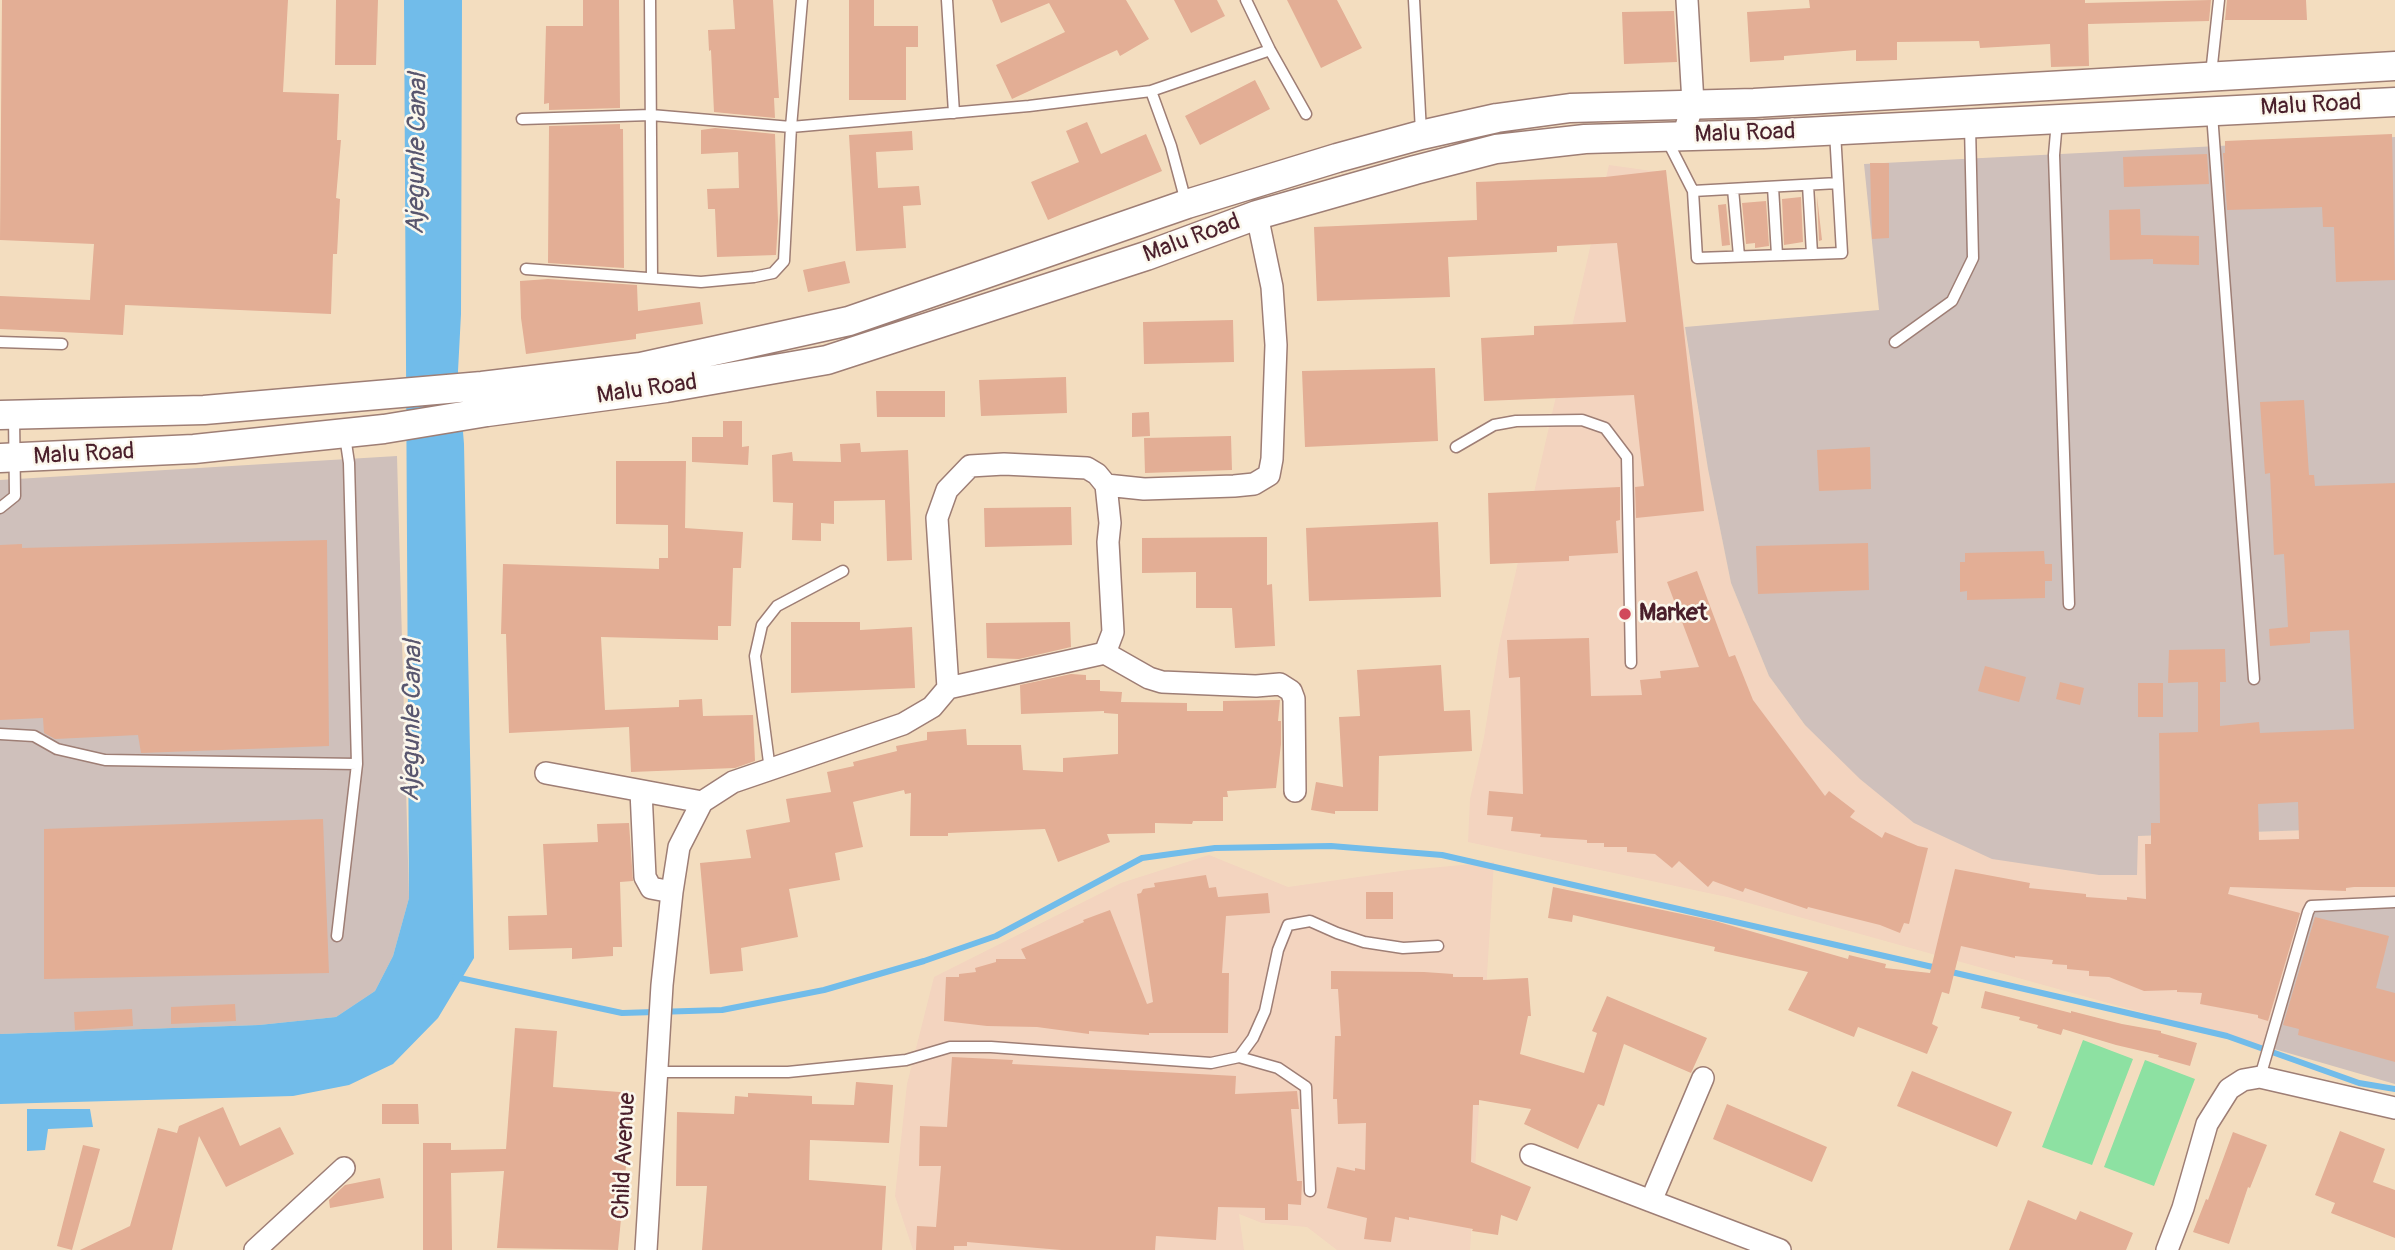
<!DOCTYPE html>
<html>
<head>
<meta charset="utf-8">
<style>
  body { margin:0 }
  canvas { display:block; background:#f3ddbf }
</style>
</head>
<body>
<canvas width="2395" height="1250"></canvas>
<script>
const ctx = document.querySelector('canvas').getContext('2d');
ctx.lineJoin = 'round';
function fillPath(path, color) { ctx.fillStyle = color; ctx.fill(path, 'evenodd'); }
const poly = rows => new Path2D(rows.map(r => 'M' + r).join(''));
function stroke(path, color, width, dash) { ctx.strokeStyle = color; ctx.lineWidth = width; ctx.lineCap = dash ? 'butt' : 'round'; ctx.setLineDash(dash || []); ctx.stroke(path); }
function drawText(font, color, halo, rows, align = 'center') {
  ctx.font = font + ' Pangolin,sans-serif'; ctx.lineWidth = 5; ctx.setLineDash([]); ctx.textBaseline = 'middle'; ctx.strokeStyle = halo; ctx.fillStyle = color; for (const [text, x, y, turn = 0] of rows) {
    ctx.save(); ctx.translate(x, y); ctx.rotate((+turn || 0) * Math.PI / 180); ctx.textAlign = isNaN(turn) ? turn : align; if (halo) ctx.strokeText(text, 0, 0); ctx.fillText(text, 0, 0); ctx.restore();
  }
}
fillPath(poly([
  [1609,165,1659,172,1708,469,1731,583,1769,676,1805,725,2137,836,2395,827,2395,907,2315,911,2263,1046,1727,897,1468,842,1470,799,1484,737,1499,645],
  [1209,855,1288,887,1408,870,1494,862,1470,1250,1337,1250,1307,1227,1262,1223,1239,1214,1244,1250,913,1250,895,1196,907,1084,934,977,1121,883]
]), '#f3d4bf');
fillPath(poly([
  [2395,137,2395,827,2138,836,2137,875,2099,875,1992,859,1914,823,1860,779,1805,725,1769,676,1731,583,1708,469,1685,327,1879,310,1864,164],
  [397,456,409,898,393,956,375,991,336,1017,259,1025,0,1034,0,480],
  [2395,907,2395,1084,2264,1046,2315,911]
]), '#cfc0bb');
fillPath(poly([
  [2083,1040,2133,1059,2092,1165,2042,1147],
  [2145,1060,2195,1079,2154,1186,2104,1167]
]), '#8de1a2');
fillPath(poly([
  [404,0,462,0,461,314,458,371,464,444,474,958,438,1018,393,1064,349,1085,293,1096,0,1104,0,1034,259,1025,336,1017,375,991,393,956,409,898],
  [27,1109,90,1109,93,1127,48,1129,45,1150,27,1151]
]), '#71bcea');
stroke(poly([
  [1947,971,2227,1036,2359,1083,2395,1089],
  [455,977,622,1013,722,1010,824,990,924,961,996,936,1142,858,1215,848,1331,846,1442,855,1937,968]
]), '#71bcea', 6);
fillPath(poly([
  [2,0,288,0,283,92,339,94,337,140,341,140,336,198,340,199,337,254,333,254,331,314,125,305,123,335,0,329,0,296,90,300,94,244,0,240],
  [336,0,378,0,376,65,335,65],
  [583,0,619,0,620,108,549,110,549,103,544,104,546,26,583,26],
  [733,0,773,0,779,98,774,98,775,118,714,112,711,50,709,51,708,30,735,29],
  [849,0,874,0,874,26,918,26,918,47,906,47,906,100,849,100],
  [992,0,1126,0,1149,39,1120,56,1117,50,1012,99,996,65,1065,32,1049,3,1001,23],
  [1174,0,1217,0,1225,16,1191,33],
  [1287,0,1337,0,1362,48,1321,68],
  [1809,0,2085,0,2085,3,2211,0,2209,21,2088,24,2089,66,2051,67,2050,44,1980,48,1979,41,1897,42,1897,60,1856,61,1856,50,1784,56,1784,60,1750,62,1747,12,1810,8],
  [2227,0,2306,0,2307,20,2225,20],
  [1674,11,1677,62,1624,64,1622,12],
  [1255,80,1270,109,1200,145,1185,116],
  [1087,122,1101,154,1146,134,1162,171,1048,220,1031,182,1079,162,1066,131],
  [620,124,620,129,623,129,624,268,548,263,549,126],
  [715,128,775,134,778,221,776,255,717,257,715,209,708,209,707,189,739,188,738,152,701,154,701,130],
  [912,131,913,150,876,152,878,188,919,186,921,205,903,206,906,248,856,251,849,135],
  [2392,134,2395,280,2336,282,2334,227,2323,227,2322,207,2227,210,2223,153,2225,153,2225,141],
  [2207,154,2209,184,2124,187,2123,157],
  [1870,163,1889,163,1889,238,1872,239],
  [1666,170,1704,511,1636,518,1635,487,1644,486,1634,395,1484,401,1481,338,1534,335,1534,326,1626,322,1617,243,1557,246,1557,252,1448,257,1450,297,1317,301,1314,227,1477,220,1476,182,1605,177],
  [1817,196,1822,240,1819,241],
  [1801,197,1803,242,1784,245,1782,199],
  [1766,201,1769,246,1755,248,1755,243,1746,244,1742,203],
  [1726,204,1730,245,1722,246,1718,205],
  [2140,209,2141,235,2199,236,2199,265,2153,264,2153,259,2110,260,2109,210],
  [845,261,850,283,808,292,803,270],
  [548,279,637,285,638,311,700,302,703,324,636,334,636,339,526,354,521,318,520,281],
  [1233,320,1234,362,1144,364,1143,322],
  [1435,368,1438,441,1305,447,1302,371],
  [1066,377,1067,413,981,416,979,380],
  [876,391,945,391,945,417,877,417],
  [2304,400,2309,475,2314,475,2315,486,2395,483,2395,887,2354,887,2346,888,2346,891,2230,887,2228,894,2300,913,2268,1021,2258,1018,2258,1015,2200,1004,2202,993,2177,992,2177,990,2144,991,2109,977,2089,976,2089,971,2067,969,2067,965,2052,964,2053,960,2015,956,2015,958,1961,946,1949,994,1942,992,1932,1024,1938,1027,1927,1054,1858,1027,1854,1037,1788,1010,1808,972,1714,951,1715,947,1573,915,1572,922,1548,918,1553,887,1715,921,1848,959,1849,955,1886,964,1885,968,1930,973,1955,869,2030,883,2029,888,2086,894,2086,897,2127,900,2127,897,2146,899,2145,844,2151,844,2151,823,2160,823,2159,733,2198,732,2198,682,2168,683,2169,650,2225,649,2226,682,2220,682,2220,726,2259,722,2260,733,2354,729,2349,630,2310,632,2310,643,2270,646,2269,629,2288,627,2284,554,2274,555,2270,473,2265,474,2260,402],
  [2298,802,2299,839,2259,840,2258,804],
  [1149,412,1150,436,1132,437,1132,413],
  [723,421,742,421,742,447,749,446,748,465,692,462,692,437,723,437],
  [1231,436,1232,470,1145,473,1144,438],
  [860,443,861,452,908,450,912,560,887,561,885,500,834,501,834,524,821,523,821,541,792,540,793,503,773,502,772,455,792,452,793,461,841,462,840,444],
  [1870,447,1871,489,1819,491,1817,450],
  [616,461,686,461,685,528,743,532,741,568,733,568,731,626,718,626,718,640,601,637,605,710,679,707,679,700,702,699,703,716,753,715,755,761,735,768,631,772,629,727,509,733,506,634,501,634,503,564,659,569,659,558,668,558,668,525,616,524],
  [1620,487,1620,520,1616,521,1618,553,1569,556,1569,561,1490,564,1488,493],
  [1071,507,1072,545,985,547,984,508],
  [1438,522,1441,597,1309,601,1306,528],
  [1267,537,1267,585,1272,584,1275,646,1235,648,1232,608,1196,608,1196,572,1142,573,1142,538],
  [327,540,329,746,141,753,138,735,55,739,44,733,43,718,0,720,0,545,22,544,22,548],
  [1868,543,1869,590,1758,594,1756,546],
  [2044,551,2045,564,2052,564,2052,581,2045,581,2045,598,1967,600,1967,591,1960,592,1960,562,1965,562,1965,553],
  [1697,571,1729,657,1735,655,1753,700,1825,796,1829,791,1855,811,1850,817,1882,838,1885,832,1918,846,1928,848,1909,924,1904,923,1900,933,1880,925,1808,907,1807,909,1745,888,1743,892,1713,881,1708,887,1679,861,1672,868,1655,854,1627,852,1627,847,1604,847,1604,843,1587,843,1587,840,1540,837,1541,834,1511,831,1513,817,1487,815,1489,791,1523,794,1520,677,1509,678,1507,640,1589,638,1591,696,1642,695,1640,680,1661,678,1660,671,1699,667,1667,582],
  [791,622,860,622,860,630,912,627,915,688,791,693],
  [1070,622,1071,647,1019,659,987,658,986,623],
  [1441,665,1444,711,1470,710,1472,751,1379,756,1378,811,1335,811,1335,814,1311,810,1316,782,1343,787,1339,717,1360,716,1357,670],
  [1985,666,2026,677,2019,702,1978,691],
  [1071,674,1086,675,1086,680,1100,680,1100,691,1122,692,1121,702,1187,703,1187,711,1223,711,1223,701,1280,700,1278,721,1281,721,1281,744,1276,788,1227,791,1228,797,1223,797,1223,821,1193,821,1192,824,1155,823,1155,833,1107,834,1110,842,1058,862,1045,829,948,833,948,836,910,836,911,793,905,794,904,790,853,802,863,847,835,853,840,880,789,889,798,937,741,948,743,971,710,974,700,863,751,858,746,830,790,822,786,799,831,792,827,772,854,766,853,762,897,751,896,746,927,740,927,732,966,729,967,745,1021,745,1023,770,1063,772,1063,758,1118,754,1118,714,1104,713,1104,711,1021,714,1020,685],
  [2060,682,2084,688,2080,705,2056,699],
  [2138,683,2163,683,2163,717,2138,717],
  [323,819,329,973,44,979,44,829],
  [629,823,633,881,620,882,622,947,613,947,613,956,572,959,572,948,509,950,508,916,547,915,543,844,598,842,597,824],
  [1206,875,1209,888,1216,887,1218,897,1268,893,1270,913,1226,916,1222,973,1229,973,1228,1033,1149,1033,1149,1035,1089,1031,1089,1034,1037,1027,987,1026,944,1021,946,977,959,977,959,974,976,972,975,968,996,962,996,959,1026,959,1021,949,1084,922,1083,920,1110,910,1147,1004,1153,1002,1137,894,1141,893,1143,889,1155,887,1154,883],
  [1366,892,1393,892,1393,919,1366,919],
  [2315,917,2389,936,2376,988,2395,993,2395,1062,2298,1035,2299,1029,2283,1025],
  [1331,971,1424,972,1453,974,1453,977,1483,977,1483,980,1528,978,1531,1016,1528,1016,1520,1054,1584,1073,1597,1033,1592,1031,1607,996,1707,1038,1691,1073,1624,1044,1604,1106,1598,1104,1578,1149,1524,1124,1531,1109,1479,1100,1479,1105,1473,1105,1471,1162,1531,1187,1517,1221,1501,1215,1498,1235,1472,1231,1473,1229,1409,1217,1409,1220,1395,1217,1391,1242,1364,1239,1367,1218,1327,1208,1337,1167,1355,1171,1355,1168,1365,1170,1366,1123,1338,1124,1337,1099,1333,1099,1335,1036,1341,1036,1338,989,1331,989],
  [1985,991,2071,1013,2071,1011,2122,1024,2161,1031,2161,1033,2197,1043,2190,1066,2158,1057,2159,1055,2116,1045,2063,1029,2061,1035,2037,1028,2038,1025,2019,1020,2020,1017,1981,1008],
  [235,1004,236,1021,171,1024,171,1007],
  [132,1009,133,1026,75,1030,74,1012],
  [515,1028,557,1031,553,1087,633,1093,618,1250,497,1248,504,1171,451,1173,452,1250,423,1250,423,1143,451,1143,451,1150,506,1149],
  [952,1057,1013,1060,1012,1064,1236,1076,1235,1094,1297,1091,1299,1109,1291,1109,1297,1181,1302,1181,1301,1205,1288,1204,1288,1220,1265,1220,1265,1208,1218,1207,1216,1240,1156,1236,1155,1250,1061,1250,967,1242,967,1246,954,1246,954,1250,916,1250,917,1226,936,1227,941,1166,919,1166,920,1126,947,1127],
  [1912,1071,2012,1112,1997,1147,1897,1106],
  [856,1082,893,1085,889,1143,810,1140,809,1180,886,1186,882,1250,702,1250,707,1186,676,1186,677,1112,734,1114,735,1096,748,1097,748,1093,812,1096,812,1104,854,1105],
  [382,1104,418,1104,419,1124,382,1124],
  [1727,1104,1827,1147,1812,1182,1713,1139],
  [223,1107,240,1146,280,1127,294,1154,226,1187,199,1136,172,1250,80,1250,130,1226,158,1128,177,1133,179,1126],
  [2340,1131,2385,1149,2373,1182,2395,1190,2395,1238,2331,1213,2335,1203,2315,1195],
  [2233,1132,2267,1145,2250,1188,2248,1187,2229,1244,2193,1232,2206,1199,2208,1200],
  [83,1145,100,1149,72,1250,57,1246],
  [380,1178,384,1198,330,1208,329,1200,345,1185],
  [2028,1200,2076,1220,2080,1211,2133,1233,2126,1250,2009,1250]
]), '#e3ae95');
const lane = poly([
  [650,0,652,277],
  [947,0,954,113],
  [1246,0,1270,50,1306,114],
  [1414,0,1421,132],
  [2211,74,2219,0],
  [1151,91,1171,146,1186,202],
  [2212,114,2254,679],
  [522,119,651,115,791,127,1029,106,1151,91,1270,50],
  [2057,121,2054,155,2069,604],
  [1667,140,1693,191,1697,258,1842,253,1835,132],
  [1808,185,1812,254],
  [1773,187,1777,255],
  [1733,189,1739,256],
  [1693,191,1838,183],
  [526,269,701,282,754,277,773,273,784,261,791,127,802,0],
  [0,342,62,344],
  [1895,342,1952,301,1973,258,1970,126],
  [1456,447,1494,425,1516,421,1582,420,1605,428,1627,457,1631,663],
  [0,508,15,496,14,416],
  [0,734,34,736,57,749,105,760,357,764],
  [770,770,755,656,762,625,777,606,843,571],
  [337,936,357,764,349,463,345,436],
  [1239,1057,1278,1068,1306,1087,1310,1191],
  [656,1072,788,1072,906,1060,950,1047,991,1047,1211,1063,1239,1057,1253,1038,1265,1011,1278,950,1288,925,1310,921,1337,933,1364,942,1403,948,1438,946],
  [2260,1077,2308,912,2311,906,2395,902]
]);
const street = poly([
  [1683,137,1693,103,1687,0],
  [1105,653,1149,678,1162,682,1256,686,1280,684,1291,691,1294,699,1295,791],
  [948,688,937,518,947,490,970,466,1004,464,1087,468,1097,474,1106,485],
  [546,773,702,802],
  [641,791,645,877,651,888,672,892],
  [1703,1078,1651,1201,1780,1250],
  [1531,1155,1651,1201],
  [255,1250,344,1168],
  [646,1250,662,985,672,892,679,847,702,802,733,782,903,724,932,707,948,688,1105,653,1113,632,1108,542,1110,523,1106,485,1144,489,1234,486,1254,484,1269,475,1272,459,1276,345,1272,287,1257,215],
  [2167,1250,2183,1208,2207,1124,2229,1089,2243,1080,2260,1077,2395,1108]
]);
const secondary = poly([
  [0,415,204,410,482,386,641,367,849,321,1187,204,1337,158,1421,135,1497,118,1570,108,1754,103,2395,66],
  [0,458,194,449,384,429,487,412,666,388,827,360,1146,256,1257,215,1415,170,1496,149,1585,139,1764,134,2395,102]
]);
stroke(lane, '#9e7e75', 13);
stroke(street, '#9e7e75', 24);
stroke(secondary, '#9e7e75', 31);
stroke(lane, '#fff', 10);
stroke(street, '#fff', 21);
stroke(secondary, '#fff', 28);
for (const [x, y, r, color] of [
  [1625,614,7,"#d1495b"]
]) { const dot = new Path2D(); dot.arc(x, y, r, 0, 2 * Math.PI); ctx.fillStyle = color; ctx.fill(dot); stroke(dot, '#fbf7ec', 2.5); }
drawText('24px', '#4a1f2b', '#fbf7ec', [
  ["Malu Road",2311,106,-3],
  ["Malu Road",1745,134,-2],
  ["Malu Road",1192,239,-20],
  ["Malu Road",647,390,-8],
  ["Malu Road",84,455,-3],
  ["Child Avenue",625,1156,-87]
]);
drawText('bold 24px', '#4a1f2b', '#fbf7ec', [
  ["Market",1639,614]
], 'left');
drawText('italic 26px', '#58566e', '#fbf7ec', [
  ["Ajegunle Canal",418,154,-89],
  ["Ajegunle Canal",413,721,-89]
]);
</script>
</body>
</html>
